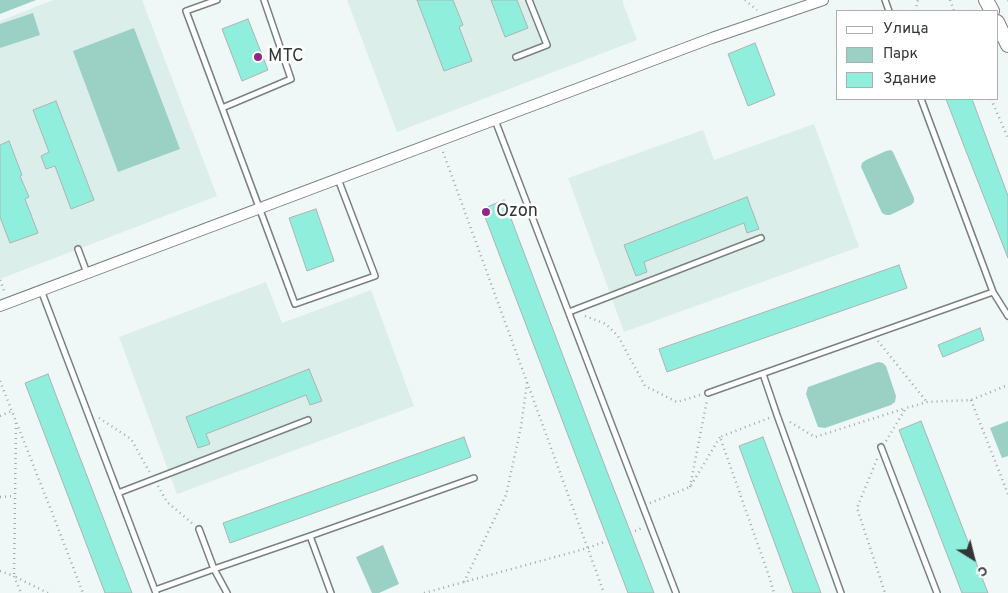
<!DOCTYPE html>
<html>
<head>
<meta charset="utf-8">
<style>
  body { margin:0 }
  #map { position:relative; width:1008px; height:593px; overflow:hidden; background:#eff8f6; font-family:Overpass,sans-serif }
  canvas { display:block }
  .legend { position:absolute; left:836px; top:10px; width:162px; height:90px; box-sizing:border-box; background:#fff; border:1px solid #adafae; margin:0; padding:6px 9px; list-style:none; font-size:15px; color:#333635 }
  .legend li { display:flex; align-items:center; gap:10px; height:25px }
  .legend b { width:25px; border:1px solid #adafae }
  .north { position:absolute; left:948px; top:533px; width:50px; height:50px; -webkit-text-stroke:4px #fff; paint-order:stroke; rotate:144deg; font-size:14px; font-weight:700; line-height:20px; text-align:center; color:#333635 }
  .north::after { content:''; display:block; margin:auto; width:18px; height:22px; background:#333635; clip-path:polygon(50% 0,100% 100%,50% 72%,0 100%) }
</style>
</head>
<body>
<div id="map">
<canvas width="1008" height="593"></canvas>
<ul class="legend">
<li><b style="height:6px;background:#fff"></b>Улица</li>
<li><b style="height:14px;background:#9bd0c5"></b>Парк</li>
<li><b style="height:14px;background:#8feedc"></b>Здание</li>
</ul>
<div class="north">С</div>
</div>
<script>
const ctx = document.querySelector('canvas').getContext('2d');
ctx.lineJoin = 'round';
function fillPath(path, color) { ctx.fillStyle = color; ctx.fill(path, 'evenodd'); }
const poly = rows => new Path2D(rows.map(r => 'M' + r).join(''));
function stroke(path, color, width, dash) { ctx.strokeStyle = color; ctx.lineWidth = width; ctx.lineCap = dash ? 'butt' : 'round'; ctx.setLineDash(dash || []); ctx.stroke(path); }
function drawText(font, color, halo, rows, align = 'center') {
  ctx.font = font + ' Overpass,sans-serif'; ctx.lineWidth = 5; ctx.setLineDash([]); ctx.textBaseline = 'middle'; ctx.strokeStyle = halo; ctx.fillStyle = color; for (const [text, x, y, turn = 0] of rows) {
    ctx.save(); ctx.translate(x, y); ctx.rotate((+turn || 0) * Math.PI / 180); ctx.textAlign = isNaN(turn) ? turn : align; if (halo) ctx.strokeText(text, 0, 0); ctx.fillText(text, 0, 0); ctx.restore();
  }
}
fillPath(poly([
  [53,0,142,0,217,196,0,279,0,21],
  [347,0,623,0,623,3,637,40,397,132],
  [814,124,859,247,624,332,568,178,703,130,714,160],
  [266,282,282,323,371,290,414,406,177,494,119,337]
]), '#dceee9');
fillPath(poly([
  [0,0,36,0,0,14],
  [33,13,40,35,0,48,0,24],
  [134,28,180,149,118,172,73,51],
  [891,150,893,152,914,198,914,202,911,205,890,215,886,215,882,213,861,167,862,163,866,160,886,151],
  [878,362,883,363,886,366,896,396,895,402,891,405,825,428,818,427,806,394,808,387],
  [1008,421,1008,456,1002,458,990,428],
  [383,545,399,584,379,593,372,593,356,557]
]), '#9bd0c5');
const building = poly([
  [417,0,453,0,463,25,459,27,472,61,444,71,417,0],
  [491,0,517,0,528,28,505,37,491,0],
  [248,19,268,70,242,81,222,29,248,19],
  [755,43,775,95,748,106,728,54,755,43],
  [946,99,972,99,1008,196,1008,258,964,146,946,99],
  [56,101,94,200,71,209,55,166,46,169,41,156,49,152,33,110,56,101],
  [9,141,22,175,20,176,29,197,25,199,38,233,10,243,0,217,0,145,9,141],
  [747,197,759,229,747,233,744,223,644,262,647,272,636,276,624,245,747,197],
  [504,200,596,443,654,593,628,593,482,209,504,200],
  [316,209,334,261,307,271,289,218,316,209],
  [899,265,907,288,667,372,659,349,899,265],
  [980,328,984,340,943,357,938,345,980,328],
  [309,369,322,401,310,405,306,395,206,434,210,444,198,448,186,417,309,369],
  [48,374,57,398,132,593,105,593,25,383,48,374],
  [921,421,988,593,962,593,899,430,921,421],
  [464,437,471,457,230,543,223,523,464,437],
  [763,437,821,593,793,593,739,446,763,437]
]);
fillPath(building, '#8feedc');
stroke(building, '#acb5b3', 1);
const service = poly([
  [217,0,186,11,295,304,375,276,338,179],
  [885,0,889,11],
  [516,57,547,45,529,0],
  [921,99,993,292,1008,316],
  [222,108,291,79,264,0],
  [495,120,676,593],
  [78,249,87,273],
  [41,290,156,593],
  [569,312,761,238],
  [763,374,777,415,841,593],
  [708,393,993,292],
  [881,447,937,593],
  [118,493,308,420],
  [155,590,214,569,199,529],
  [227,593,214,569,310,536],
  [331,593,310,536,474,478]
]);
const minor = poly([
  [0,306,712,38,823,0]
]);
const secondary = poly([
  [986,0,992,11],
  [997,22,1008,45]
]);
stroke(service, '#798280', 8);
stroke(minor, '#798280', 12);
stroke(secondary, '#798280', 16);
stroke(poly([
  [745,0,757,10],
  [950,0,954,11],
  [915,11,918,0],
  [991,99,1008,138],
  [443,152,604,593],
  [0,280,5,293],
  [585,316,606,324,618,336,645,386,677,402,700,395],
  [878,341,927,402],
  [0,381,53,515,83,593],
  [971,400,1008,494],
  [0,416,12,411],
  [99,418,131,439,150,473],
  [769,418,720,437,770,579,774,593],
  [790,422,815,437,906,408],
  [16,423,14,576,48,593],
  [886,441,906,408,927,402,971,400,1008,385],
  [877,459,857,508,885,593],
  [158,486,167,502,193,524],
  [690,487,707,400],
  [0,497,15,496],
  [650,503,690,487,720,437],
  [635,531,642,528],
  [0,571,14,576,21,593],
  [464,582,506,495,521,427,527,383],
  [424,593,588,548,604,542]
]), '#a3a9a8', 2.5, [1, 4]);
stroke(service, '#fff', 5);
stroke(minor, '#fff', 10);
stroke(secondary, '#fff', 14);
stroke(poly([
  [1008,0,1008,1]
]), '#979d9b', 1);
for (const [x, y, r, color] of [
  [258,57,5,"#90268a"],
  [486,212,5,"#90268a"]
]) { const dot = new Path2D(); dot.arc(x, y, r, 0, 2 * Math.PI); ctx.fillStyle = color; ctx.fill(dot); stroke(dot, '#fff', 2); }
drawText('18px', '#333635', '#fff', [
  ["МТС",268,57],
  ["Ozon",496,212]
], 'left');
</script>
</body>
</html>
